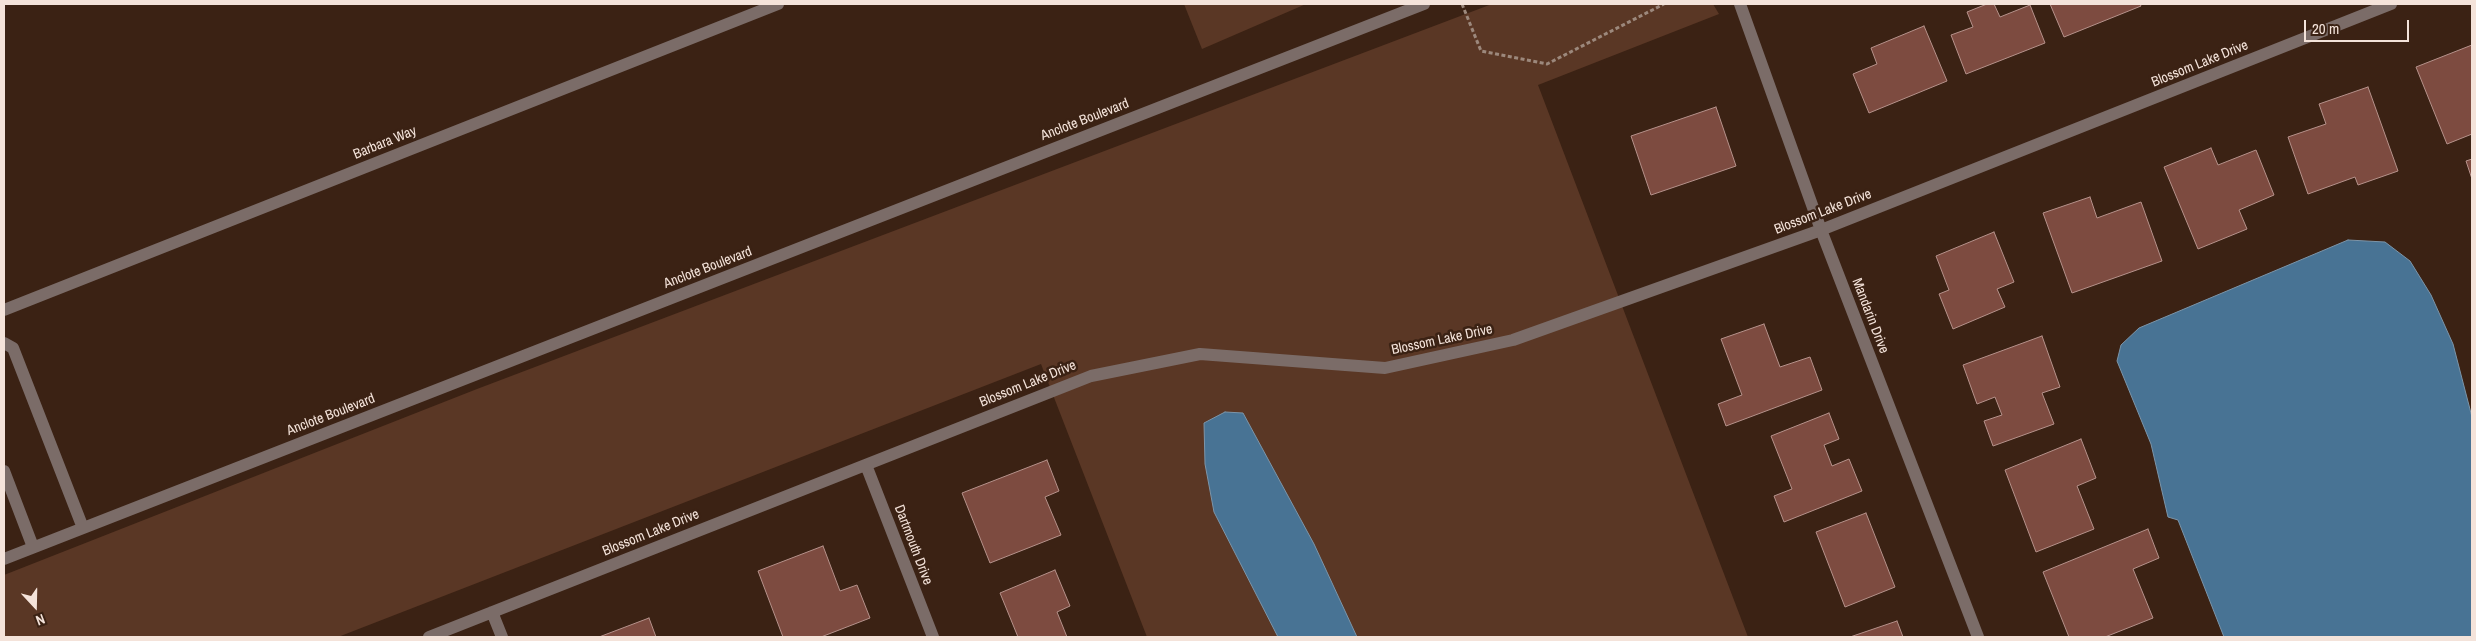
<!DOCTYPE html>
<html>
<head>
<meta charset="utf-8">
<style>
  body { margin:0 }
  #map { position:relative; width:2476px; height:641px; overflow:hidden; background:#3b2214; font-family:"Archivo Narrow",sans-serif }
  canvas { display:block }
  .frame { position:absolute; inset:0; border:5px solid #f4e3da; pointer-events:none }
  .north { position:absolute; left:10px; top:581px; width:50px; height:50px; -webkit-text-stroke:4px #3b2214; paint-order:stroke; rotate:159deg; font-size:14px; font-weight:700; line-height:20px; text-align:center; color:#f4e3da }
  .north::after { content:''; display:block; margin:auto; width:18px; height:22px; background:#f4e3da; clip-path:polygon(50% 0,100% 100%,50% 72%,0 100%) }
  .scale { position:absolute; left:2304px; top:20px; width:105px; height:22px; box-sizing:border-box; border:2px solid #f4e3da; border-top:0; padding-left:6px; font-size:15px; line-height:18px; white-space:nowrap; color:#f4e3da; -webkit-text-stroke:4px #3b2214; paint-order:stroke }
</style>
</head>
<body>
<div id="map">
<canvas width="2476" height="641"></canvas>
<div class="frame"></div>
<div class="north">N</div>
<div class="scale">20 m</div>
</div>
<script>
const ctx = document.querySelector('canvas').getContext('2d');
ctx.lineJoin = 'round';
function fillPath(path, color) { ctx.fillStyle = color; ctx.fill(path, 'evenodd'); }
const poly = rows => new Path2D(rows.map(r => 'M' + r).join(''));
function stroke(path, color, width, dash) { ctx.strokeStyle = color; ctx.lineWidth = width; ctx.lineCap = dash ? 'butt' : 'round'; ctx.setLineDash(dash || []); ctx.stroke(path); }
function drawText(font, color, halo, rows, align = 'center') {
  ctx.font = font + ' "Archivo Narrow",sans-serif'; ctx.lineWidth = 5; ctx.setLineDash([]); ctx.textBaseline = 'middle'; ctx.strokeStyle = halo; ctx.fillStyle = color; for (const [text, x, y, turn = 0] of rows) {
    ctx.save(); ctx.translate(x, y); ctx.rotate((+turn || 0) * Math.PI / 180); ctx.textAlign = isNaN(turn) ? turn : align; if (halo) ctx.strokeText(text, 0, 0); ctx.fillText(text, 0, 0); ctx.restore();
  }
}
fillPath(poly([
  [1184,4,1306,4,1202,49],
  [1492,4,1713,4,1719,14,1538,85,1748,637,1147,637,1041,364,338,637,4,637,4,575,477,389]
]), '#5a3725');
const water = poly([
  [2348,240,2385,242,2410,261,2431,295,2453,344,2472,417,2472,637,2224,637,2178,520,2168,517,2151,444,2117,361,2121,345,2139,328,2348,240],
  [1225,412,1243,413,1314,544,1357,637,1278,637,1214,512,1205,464,1204,423,1225,412]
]);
fillPath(water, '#487394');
stroke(water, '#7c95a9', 1);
const building = poly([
  [1987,4,1994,4,2000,17,2030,5,2045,43,1966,74,1951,35,1973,27,1967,12,1987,4],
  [2050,4,2140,4,2141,6,2064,37,2050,4],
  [1924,26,1947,81,1869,113,1853,74,1877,64,1871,48,1924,26],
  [2472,45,2472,134,2447,144,2416,67,2472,45],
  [2368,87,2398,171,2358,185,2355,177,2308,194,2288,137,2326,124,2319,104,2368,87],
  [1716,107,1736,166,1651,195,1631,136,1716,107],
  [2211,148,2218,165,2256,150,2274,195,2239,210,2247,229,2198,249,2164,167,2211,148],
  [2472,159,2472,179,2466,161,2472,159],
  [2090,197,2097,218,2141,202,2162,261,2072,293,2043,213,2090,197],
  [1994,232,2014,282,1997,289,2005,307,1953,329,1939,294,1949,290,1936,256,1994,232],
  [1764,324,1780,367,1810,357,1822,390,1726,426,1718,404,1742,395,1721,339,1764,324],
  [2042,336,2060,387,2042,393,2054,424,1993,446,1984,421,2002,415,1995,397,1977,404,1963,365,2042,336],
  [1829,413,1839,439,1824,445,1832,466,1849,459,1862,491,1784,522,1774,496,1792,489,1771,436,1829,413],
  [2081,439,2096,478,2077,486,2094,529,2036,552,2005,470,2081,439],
  [1047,460,1059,491,1045,497,1061,535,990,563,962,493,1047,460],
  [1866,513,1895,587,1845,607,1816,532,1866,513],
  [2148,529,2159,558,2133,569,2153,618,2105,637,2069,637,2043,572,2148,529],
  [823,546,840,591,857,585,870,618,821,637,783,637,758,571,823,546],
  [1055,570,1070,606,1057,612,1067,637,1018,637,1000,593,1055,570],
  [649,618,656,637,599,637,649,618],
  [1897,621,1903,637,1850,637,1897,621]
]);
fillPath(building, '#7d4b40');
stroke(building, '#b6928b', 1);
stroke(poly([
  [1462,4,1481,51,1547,64,1664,4]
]), '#9c887c', 3, [4, 2.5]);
stroke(poly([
  [1740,4,1821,230,1978,637],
  [4,310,778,4],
  [4,343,13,348,83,528],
  [866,465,933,637],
  [4,471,33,547],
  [4,559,1424,4],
  [492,612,502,637],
  [429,637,1091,376,1200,354,1385,368,1513,340,1821,230,2391,4]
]), '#7b6c68', 12);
drawText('14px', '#f4e3da', '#3b2214', [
  ["Blossom Lake Drive",2200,64,-22],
  ["Anclote Boulevard",1085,120,-21],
  ["Barbara Way",385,143,-22],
  ["Blossom Lake Drive",1823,212,-21],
  ["Anclote Boulevard",708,268,-21],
  ["Mandarin Drive",1870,316,69],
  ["Blossom Lake Drive",1442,340,-12],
  ["Blossom Lake Drive",1028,384,-22],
  ["Anclote Boulevard",331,415,-21],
  ["Blossom Lake Drive",651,533,-22],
  ["Dartmouth Drive",913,545,69]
]);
</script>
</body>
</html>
